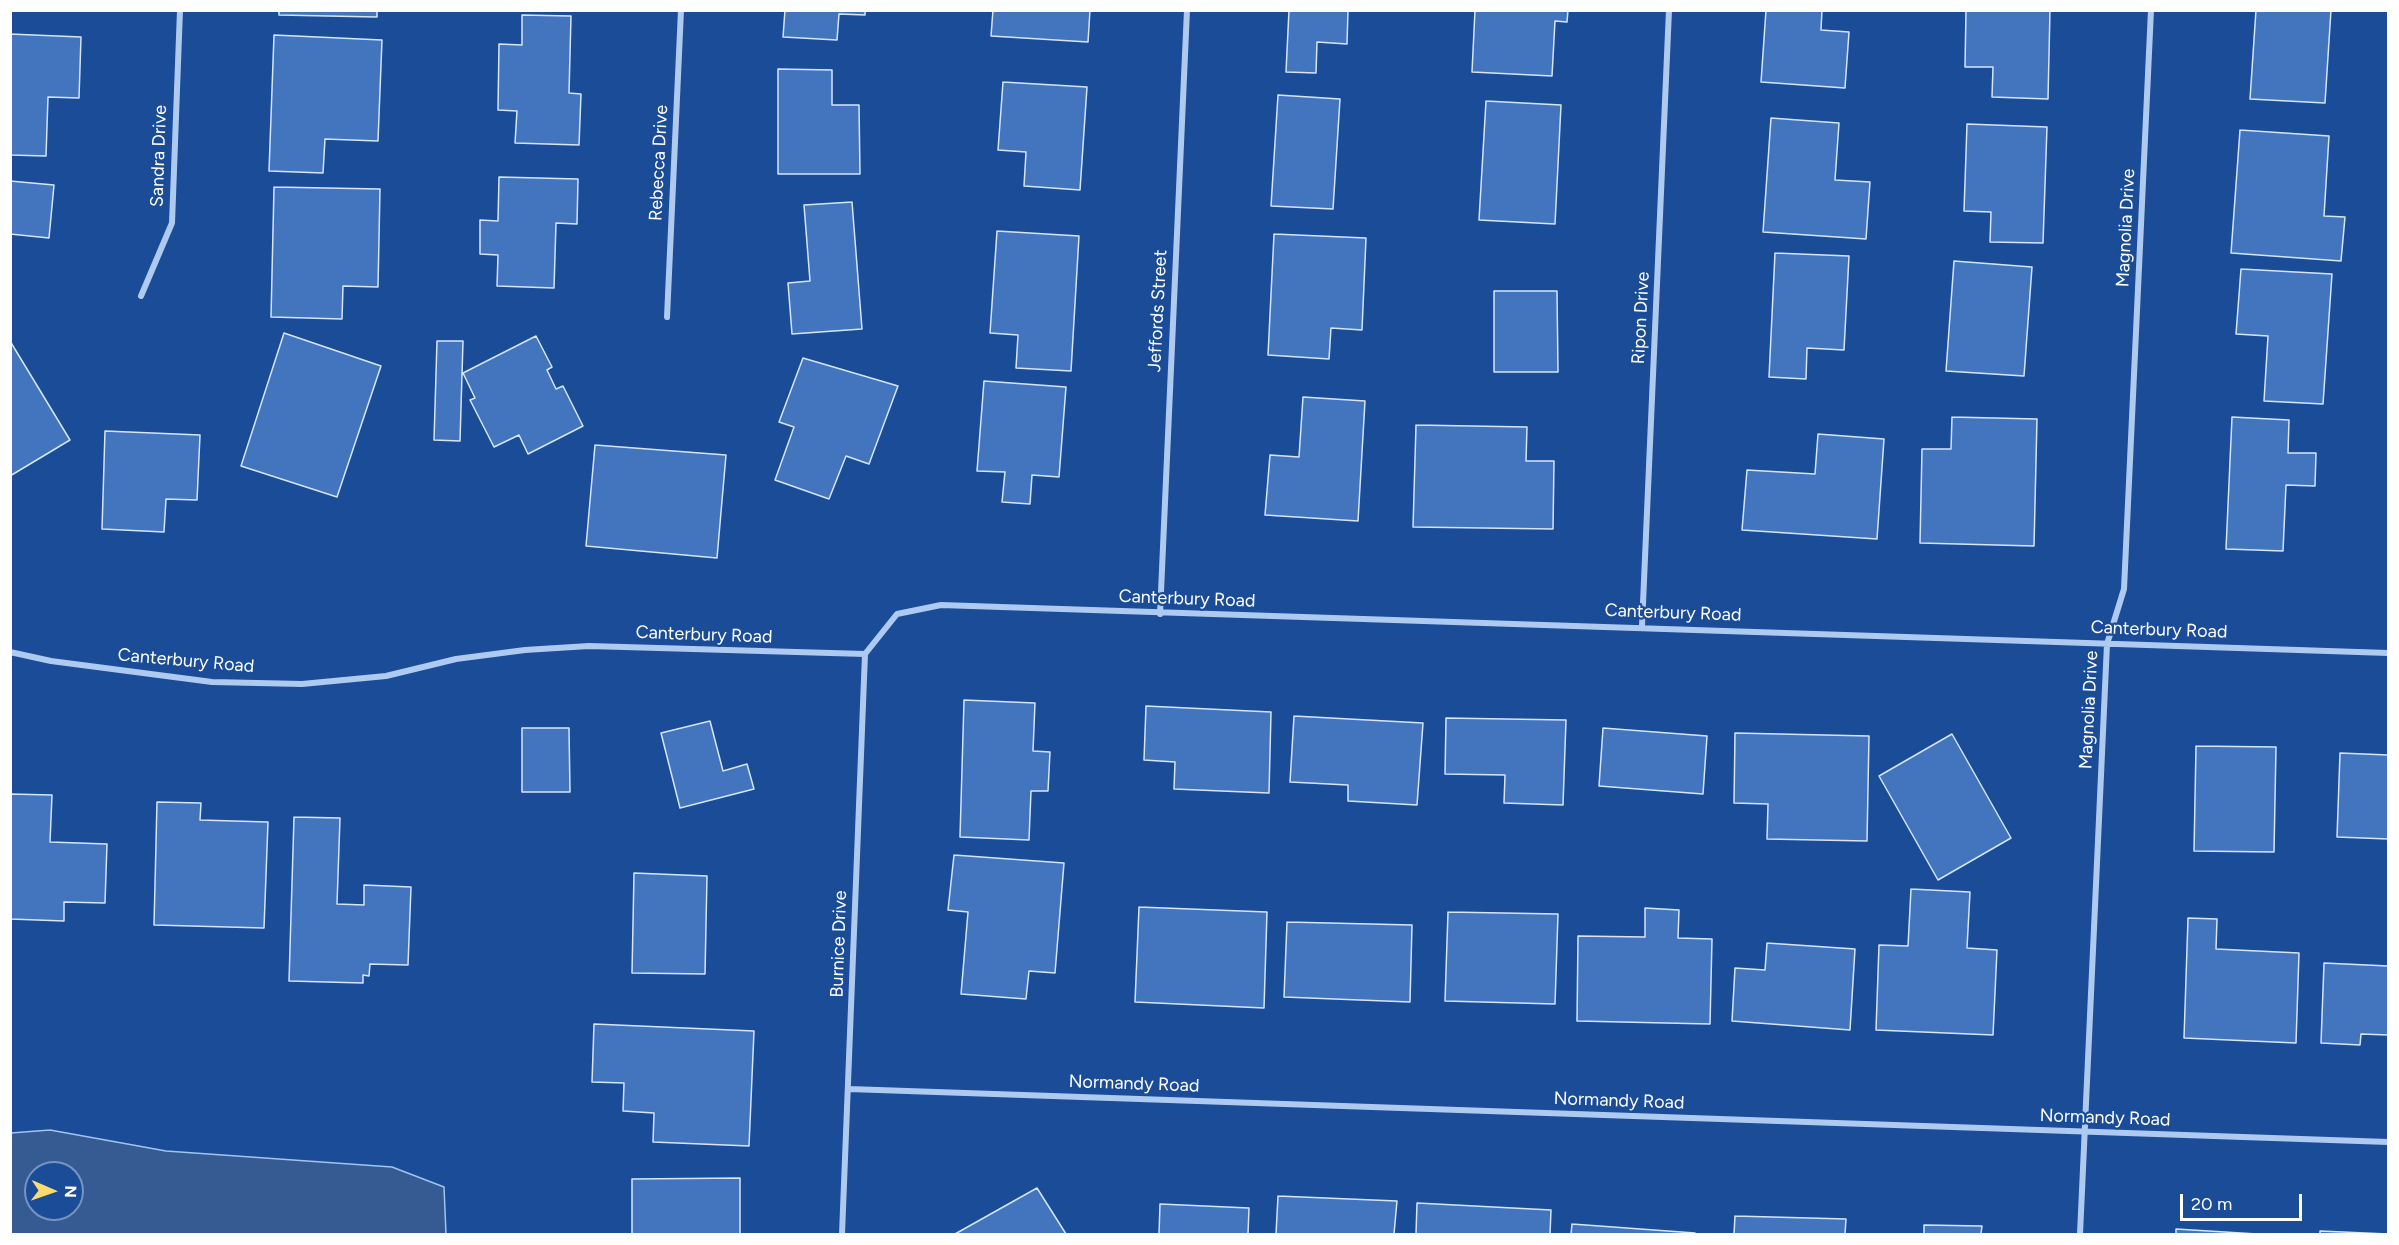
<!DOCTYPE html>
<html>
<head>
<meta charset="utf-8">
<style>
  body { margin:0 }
  #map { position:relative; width:2399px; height:1245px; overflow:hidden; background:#1a4c98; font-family:Figtree,sans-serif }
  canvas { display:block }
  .frame { position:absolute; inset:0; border:12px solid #fff; pointer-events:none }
  .north { position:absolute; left:24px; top:1161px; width:60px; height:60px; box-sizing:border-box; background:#1a4c98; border:2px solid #7694c1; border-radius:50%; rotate:92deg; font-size:16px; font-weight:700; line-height:24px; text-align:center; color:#fff }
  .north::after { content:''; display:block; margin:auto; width:21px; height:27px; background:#ffdb6e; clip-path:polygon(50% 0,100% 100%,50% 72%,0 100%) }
  .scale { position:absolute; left:2180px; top:1194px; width:122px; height:27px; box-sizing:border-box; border:3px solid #fff; border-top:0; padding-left:8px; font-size:18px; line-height:21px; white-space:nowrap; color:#fff; -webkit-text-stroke:4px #1a4c98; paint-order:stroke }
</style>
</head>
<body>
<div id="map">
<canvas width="2399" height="1245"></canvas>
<div class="frame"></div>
<div class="north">N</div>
<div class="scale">20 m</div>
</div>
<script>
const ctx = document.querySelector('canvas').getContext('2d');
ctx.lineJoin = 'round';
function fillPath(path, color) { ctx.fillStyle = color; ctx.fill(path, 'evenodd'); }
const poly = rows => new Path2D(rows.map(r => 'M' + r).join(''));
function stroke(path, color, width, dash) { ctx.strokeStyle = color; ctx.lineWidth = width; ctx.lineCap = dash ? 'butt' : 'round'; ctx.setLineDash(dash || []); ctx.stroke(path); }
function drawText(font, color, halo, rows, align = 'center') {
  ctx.font = font + ' Figtree,sans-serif'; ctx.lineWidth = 4.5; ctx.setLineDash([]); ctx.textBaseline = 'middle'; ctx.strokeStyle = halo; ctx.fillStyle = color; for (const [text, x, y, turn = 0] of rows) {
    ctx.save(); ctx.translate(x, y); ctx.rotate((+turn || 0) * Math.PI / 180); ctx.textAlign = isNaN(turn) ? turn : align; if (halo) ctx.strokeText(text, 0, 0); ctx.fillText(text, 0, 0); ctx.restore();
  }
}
const water = poly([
  [50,1130,166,1151,392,1167,444,1187,446,1234,13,1234,10,1233,11,1133,50,1130],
  [36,1173,72,1173,72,1209,36,1209,36,1173]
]);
fillPath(water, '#365a92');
stroke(water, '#a1c4f3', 1.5);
const building = poly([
  [279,10,377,10,377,17,279,15,279,10],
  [785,10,865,10,865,15,839,14,837,40,783,37,785,10],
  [993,10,1090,10,1088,42,991,36,993,10],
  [1289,10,1348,10,1347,44,1317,42,1316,73,1286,72,1289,10],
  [1475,10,1568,10,1567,22,1555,21,1552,76,1472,72,1475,10],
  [1766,10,1822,10,1821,30,1849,32,1845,88,1761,82,1766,10],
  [1966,10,2050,10,2048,99,1992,97,1993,67,1965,67,1966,10],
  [2256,10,2331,10,2325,103,2250,99,2256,10],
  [522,15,571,16,569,93,581,94,579,145,515,143,517,111,498,110,499,44,522,45,522,15],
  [10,34,81,37,79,98,48,97,46,156,10,155,10,34],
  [274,35,382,40,378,141,325,139,323,173,269,171,274,35],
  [778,69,832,70,832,105,859,105,860,174,778,174,778,69],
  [1003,82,1087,87,1080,190,1024,186,1026,152,998,150,1003,82],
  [1278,95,1340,99,1333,209,1271,206,1278,95],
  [1486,101,1561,105,1555,224,1479,220,1486,101],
  [1771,118,1839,123,1835,180,1870,182,1866,239,1763,232,1771,118],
  [1967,124,2047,127,2043,243,1990,242,1991,212,1964,211,1967,124],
  [2240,130,2329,136,2324,216,2345,217,2341,261,2231,253,2240,130],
  [499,177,578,179,577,224,556,223,554,288,497,286,498,255,480,254,480,220,498,221,499,177],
  [10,181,54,185,49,238,10,234,10,181],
  [274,187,380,189,378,287,343,286,342,319,271,317,274,187],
  [852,202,862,329,792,334,788,283,810,281,804,205,852,202],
  [997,231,1079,236,1071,371,1016,368,1018,335,990,333,997,231],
  [1274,234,1366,238,1362,330,1331,328,1329,359,1268,355,1274,234],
  [1775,253,1849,256,1844,350,1807,348,1806,379,1769,377,1775,253],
  [1954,261,2032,267,2024,376,1946,371,1954,261],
  [2241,269,2332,274,2323,404,2264,401,2268,336,2236,334,2241,269],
  [1494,291,1557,291,1558,372,1494,372,1494,291],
  [284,333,381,366,337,497,241,466,284,333],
  [536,336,552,367,547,370,556,389,563,386,583,426,528,454,519,435,494,447,470,400,475,398,463,373,536,336],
  [10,341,70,440,10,476,10,341],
  [437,341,463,341,460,441,434,440,437,341],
  [803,358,898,386,869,464,846,456,829,499,775,480,794,427,779,422,803,358],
  [984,381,1066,387,1059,477,1032,475,1030,504,1002,502,1005,472,977,471,984,381],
  [1303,397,1365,401,1358,521,1265,515,1270,455,1299,457,1303,397],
  [1952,417,2037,419,2034,546,1920,543,1922,449,1951,449,1952,417],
  [2232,417,2289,420,2288,453,2316,453,2315,486,2286,485,2283,551,2226,549,2232,417],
  [1416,425,1527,427,1526,461,1554,461,1553,529,1413,527,1416,425],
  [105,431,200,435,197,500,166,499,164,532,102,529,105,431],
  [1818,434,1884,439,1877,539,1742,530,1747,470,1815,474,1818,434],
  [595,445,726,455,717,558,586,546,595,445],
  [964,700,1035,703,1033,751,1050,752,1048,791,1031,791,1029,840,960,837,964,700],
  [1146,706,1271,712,1269,793,1174,789,1175,762,1144,760,1146,706],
  [1294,716,1423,723,1417,805,1348,801,1348,785,1290,782,1294,716],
  [1446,718,1566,720,1563,805,1504,803,1505,775,1445,774,1446,718],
  [710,721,723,771,747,764,754,789,680,808,661,733,710,721],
  [522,728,569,728,570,792,522,792,522,728],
  [1603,728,1707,736,1703,794,1599,786,1603,728],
  [1735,733,1869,736,1867,841,1767,839,1768,804,1734,803,1735,733],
  [1952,734,2011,838,1938,880,1879,776,1952,734],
  [2196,746,2276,747,2274,852,2194,851,2196,746],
  [2340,753,2388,755,2388,839,2337,837,2340,753],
  [10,794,52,795,50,842,107,844,105,903,64,902,64,921,10,919,10,794],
  [157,802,201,803,200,820,268,822,264,928,154,925,157,802],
  [294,817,340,818,337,904,364,905,364,885,411,887,408,965,370,964,369,976,363,975,363,983,289,981,294,817],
  [954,855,1064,863,1055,973,1029,971,1026,999,961,994,968,912,948,910,954,855],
  [634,873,707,876,705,974,632,973,634,873],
  [1911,889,1970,892,1967,948,1997,950,1993,1035,1876,1030,1879,945,1908,946,1911,889],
  [1139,907,1267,912,1264,1008,1135,1002,1139,907],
  [1645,908,1679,910,1678,938,1712,939,1710,1024,1577,1021,1578,936,1645,937,1645,908],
  [1448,912,1558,914,1555,1004,1445,1001,1448,912],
  [2188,918,2217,919,2216,949,2299,953,2296,1043,2184,1038,2188,918],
  [1287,922,1412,925,1410,1002,1284,997,1287,922],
  [1767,943,1855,949,1850,1030,1732,1021,1735,968,1765,970,1767,943],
  [2324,963,2388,966,2388,1035,2361,1034,2360,1045,2321,1043,2324,963],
  [594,1024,754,1031,749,1146,653,1142,654,1113,623,1111,624,1083,592,1082,594,1024],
  [740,1178,740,1234,632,1234,632,1179,740,1178],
  [1037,1188,1066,1234,955,1234,1037,1188],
  [1278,1196,1397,1201,1394,1234,1276,1234,1278,1196],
  [1417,1203,1551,1210,1550,1234,1416,1234,1417,1203],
  [1160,1204,1249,1208,1248,1234,1159,1234,1160,1204],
  [1735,1216,1846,1219,1845,1234,1734,1234,1735,1216],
  [1572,1224,1695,1233,1695,1234,1571,1234,1572,1224],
  [1924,1225,1982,1226,1981,1234,1924,1234,1924,1225],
  [2176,1229,2257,1234,2176,1234,2176,1229],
  [2320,1231,2388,1234,2320,1234,2320,1231]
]);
fillPath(building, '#4375bf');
stroke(building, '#d5e5fb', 1.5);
stroke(poly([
  [141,296,172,223,180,10],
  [667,317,681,10],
  [1160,614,1187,10],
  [1642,626,1669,10],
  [10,652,51,661,212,682,302,684,386,676,456,659,525,650,589,646,865,654,897,614,941,605,2388,653],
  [849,1089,2388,1142],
  [842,1234,865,654],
  [2080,1234,2107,644,2124,589,2151,10]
]), '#aecaf1', 6);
drawText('18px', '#fff', '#1a4c98', [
  ["Sandra Drive",159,156,-88],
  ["Rebecca Drive",659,163,-87],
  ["Magnolia Drive",2126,228,-87],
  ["Jeffords Street",1158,311,-87],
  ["Ripon Drive",1641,318,-87],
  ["Canterbury Road",1187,599,2],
  ["Canterbury Road",1673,613,2],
  ["Canterbury Road",2159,630,2],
  ["Canterbury Road",704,635,2],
  ["Canterbury Road",186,661,5],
  ["Magnolia Drive",2089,710,-87],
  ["Burnice Drive",839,944,-88],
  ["Normandy Road",1134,1084,2],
  ["Normandy Road",1619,1101,2],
  ["Normandy Road",2105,1118,2]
]);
</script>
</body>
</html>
